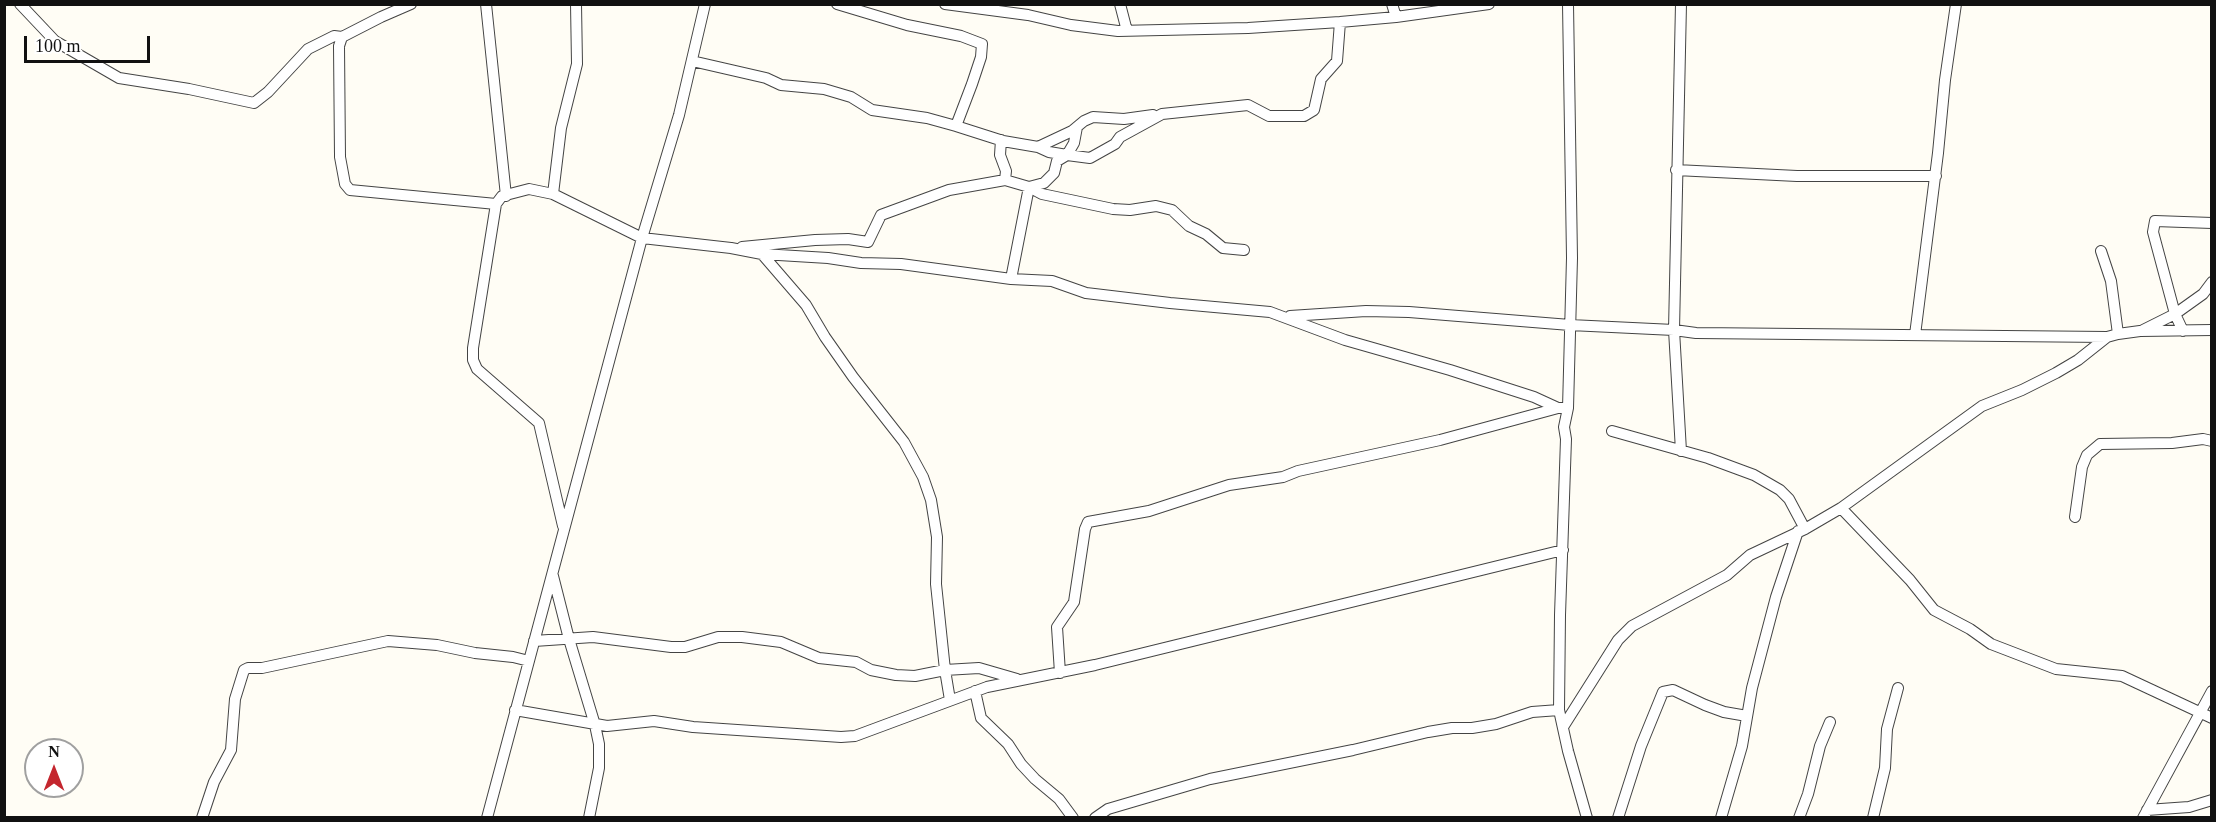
<!DOCTYPE html>
<html>
<head>
<meta charset="utf-8">
<style>
  body { margin:0 }
  #map { position:relative; width:2216px; height:822px; overflow:hidden; background:#fffdf5; font-family:Georgia,serif }
  canvas { display:block }
  .frame { position:absolute; inset:0; border:6px solid #111; pointer-events:none }
  .north { position:absolute; left:24px; top:738px; width:60px; height:60px; box-sizing:border-box; background:#fff; border:2px solid #a0a0a0; border-radius:50%; rotate:0deg; font-size:16px; font-weight:700; line-height:24px; text-align:center; color:#111 }
  .north::after { content:''; display:block; margin:auto; width:21px; height:27px; background:#c4262e; clip-path:polygon(50% 0,100% 100%,50% 72%,0 100%) }
  .scale { position:absolute; left:24px; top:36px; width:126px; height:27px; box-sizing:border-box; border:3px solid #111; border-top:0; padding-left:8px; font-size:18px; line-height:21px; white-space:nowrap; color:#111; -webkit-text-stroke:4px #fff; paint-order:stroke }
</style>
</head>
<body>
<div id="map">
<canvas width="2216" height="822"></canvas>
<div class="frame"></div>
<div class="north">N</div>
<div class="scale">100 m</div>
</div>
<script>
const ctx = document.querySelector('canvas').getContext('2d');
ctx.lineJoin = 'round';
const poly = rows => new Path2D(rows.map(r => 'M' + r).join(''));
function stroke(path, color, width, dash) { ctx.strokeStyle = color; ctx.lineWidth = width; ctx.lineCap = dash ? 'butt' : 'round'; ctx.setLineDash(dash || []); ctx.stroke(path); }
const minor = poly([
  [20,4,55,41,119,78,189,89,254,103,268,92,308,49,334,36,342,37,381,17,411,4],
  [486,4,506,196],
  [945,4,1028,15,1071,25,1118,31,1248,28,1340,22,1396,17,1489,4],
  [1120,4,1127,31],
  [1392,4,1396,17],
  [1568,4,1572,258,1568,408,1564,427,1566,439,1560,615,1559,710,1568,751,1587,818],
  [1681,4,1674,330,1681,451],
  [342,37,339,46,340,157,345,184,350,190,496,204,502,196,529,189,553,194,642,238,731,248,762,254,828,258,861,263,901,264,1011,279,1052,281,1086,293,1170,303,1270,312,1345,340,1450,370,1534,397,1558,408,1568,408],
  [692,61,766,78,781,85,824,89,851,97,872,110,927,118,956,126,972,84,981,57,982,44,961,36,907,25,837,4],
  [956,126,1003,141,1038,147,1072,131,1084,121,1093,117,1124,119,1153,115],
  [1001,140,1000,155,1006,171,1005,180],
  [1038,147,1049,152,1067,155,1074,143,1077,127],
  [1676,170,1797,176,1936,176],
  [553,194,561,128,577,64,576,4],
  [496,204,473,348,473,360,477,369,539,423,563,526],
  [742,247,815,240,848,239,868,242,881,215,949,190,1005,180,1029,187,1044,183,1054,173,1057,161,1067,155,1090,158,1115,144,1120,137,1162,114,1248,105,1269,116,1304,116,1314,110,1321,79,1337,61,1340,22],
  [2101,251,2111,281,2118,334],
  [762,254,806,305,825,337,853,377,904,442,923,477,931,500,937,537,936,584,945,670,950,700],
  [1011,279,1029,187,1042,194,1113,209,1130,210,1156,206,1172,210,1189,226,1206,234,1223,248,1244,250],
  [1290,316,1366,311,1409,312,1570,325,1674,330,1696,333,2107,337],
  [2143,330,2175,314,2203,294,2212,282],
  [2183,331,2175,314,2153,232,2155,221,2212,223],
  [1915,335,1938,153,1945,80,1956,4],
  [1612,431,1708,458,1754,475,1780,490,1789,499,1805,529],
  [1841,508,1910,580,1934,610,1970,629,1991,644,2056,669,2122,676,2212,718],
  [2075,517,2082,467,2087,455,2100,444,2172,443,2203,439,2212,441],
  [553,576,569,639,595,725,599,744,599,768,589,818],
  [534,641,593,637,671,647,685,647,718,637,742,637,781,642,819,658,856,662,871,670,896,675,915,676,945,670,979,668,1017,679],
  [1060,673,1057,627,1074,602,1085,529,1088,522,1149,511,1229,485,1283,477,1298,471,1440,440,1558,408],
  [975,691,981,718,1008,744,1021,764,1035,779,1059,799,1073,818],
  [515,710,607,726,654,721,693,727,841,737,855,736,987,687,1095,665,1563,550],
  [1563,727,1618,640,1632,626,1727,575,1750,555,1805,529,1841,508,1982,406,2022,390,2056,373,2078,360,2107,337,2118,334,2140,331,2212,330],
  [2147,810,2189,807,2212,800],
  [202,818,214,782,231,750,235,699,244,670,248,668,262,668,388,641,437,645,475,653,513,657,529,661],
  [487,818,642,238,679,115,705,4],
  [1095,818,1108,809,1210,779,1353,750,1428,732,1452,728,1472,728,1496,724,1532,712,1559,710],
  [1618,818,1641,746,1663,692,1673,690,1705,705,1724,712,1747,716],
  [1721,818,1742,746,1752,688,1776,597,1798,531],
  [1799,818,1808,794,1820,746,1830,722],
  [1873,818,1885,768,1887,729,1898,688],
  [2143,818,2212,691]
]);
stroke(minor, '#444', 12);
stroke(minor, '#fff', 10);
</script>
</body>
</html>
